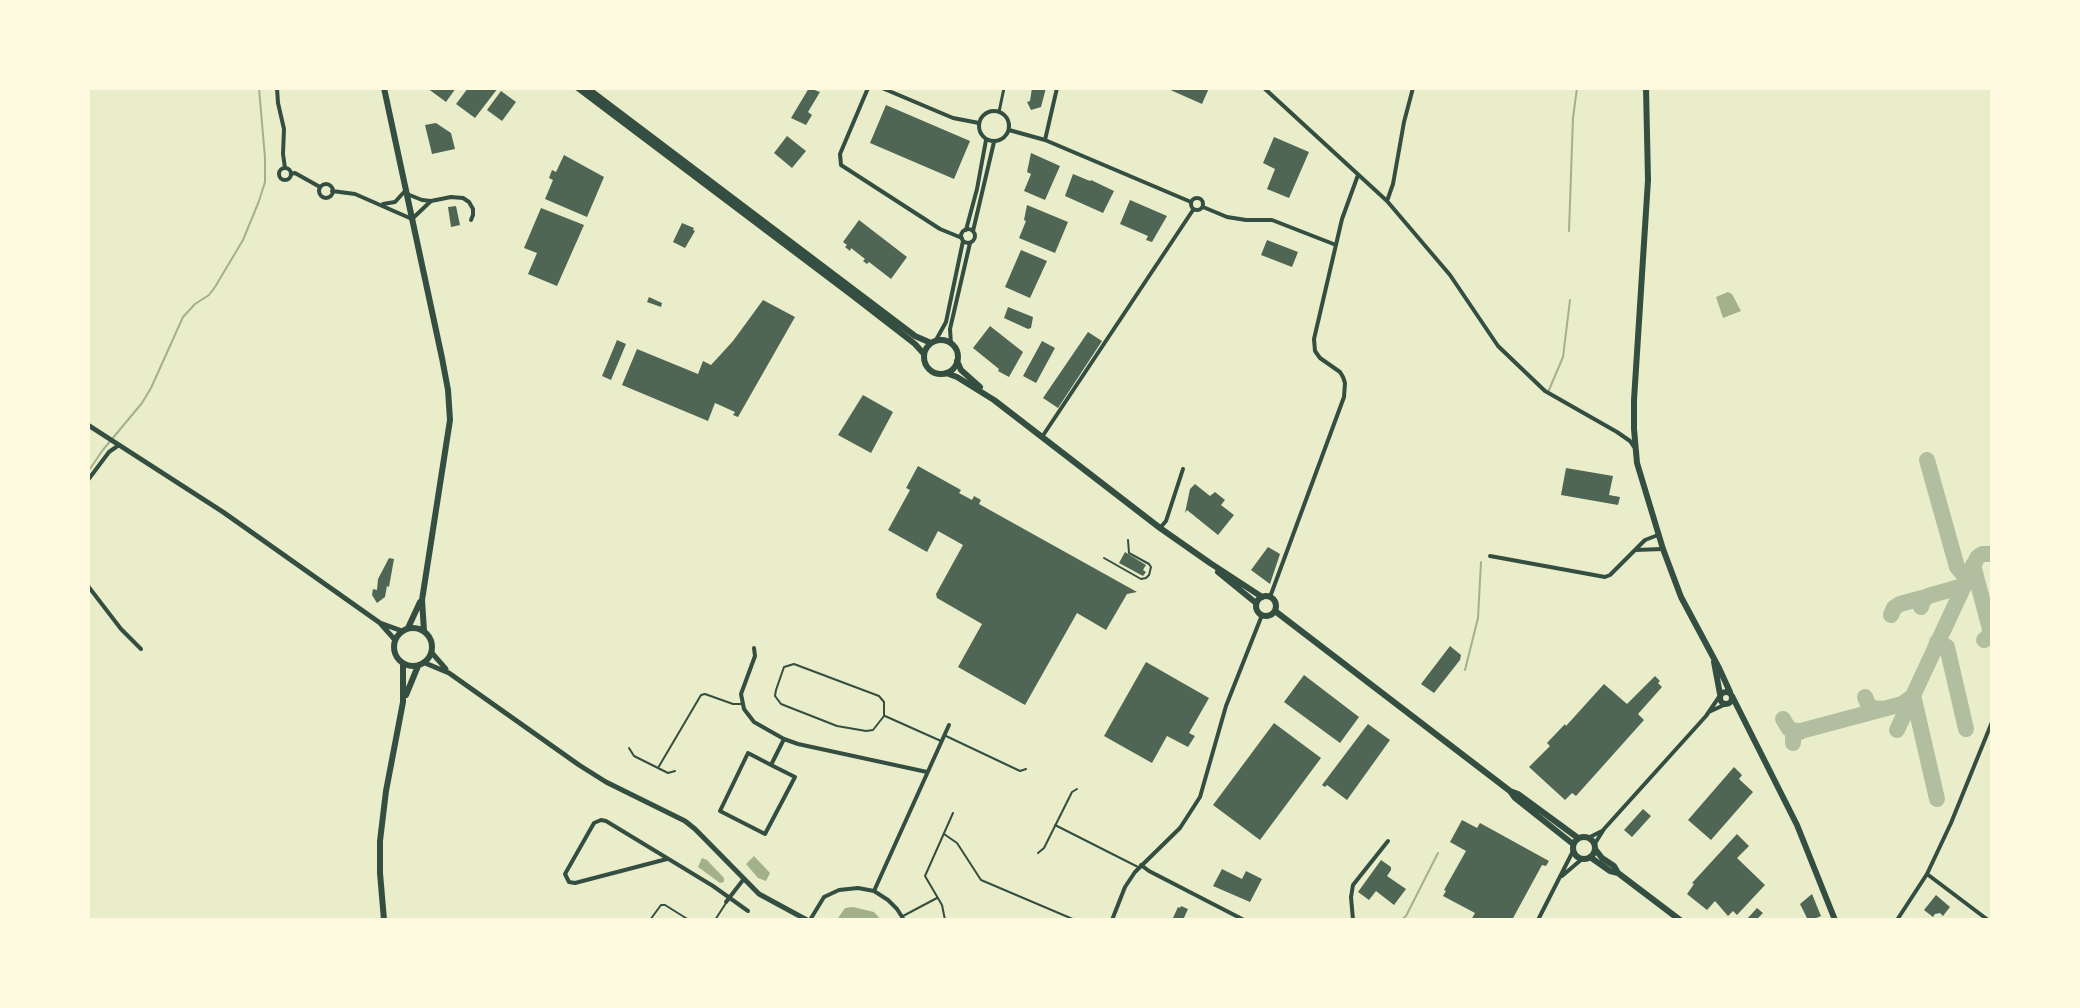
<!DOCTYPE html>
<html>
<head>
<meta charset="utf-8">
<style>
  body { margin:0 }
  #map { position:relative; width:2080px; height:1008px; overflow:hidden; background:#e9edc9; font-family:"Exo 2",sans-serif }
  canvas { display:block }
  .frame { position:absolute; inset:0; border:90px solid #fefae0; pointer-events:none }
</style>
</head>
<body>
<div id="map">
<canvas width="2080" height="1008"></canvas>
<div class="frame"></div>
</div>
<script>
const ctx = document.querySelector('canvas').getContext('2d');
ctx.lineJoin = 'round';
function fillPath(path, color) { ctx.fillStyle = color; ctx.fill(path, 'evenodd'); }
const poly = rows => new Path2D(rows.map(r => 'M' + r).join(''));
function stroke(path, color, width, dash) { ctx.strokeStyle = color; ctx.lineWidth = width; ctx.lineCap = dash ? 'butt' : 'round'; ctx.setLineDash(dash || []); ctx.stroke(path); }
fillPath(poly([
  [1728,292,1732,294,1741,311,1723,318,1716,297],
  [754,856,770,873,766,881,758,878,746,864],
  [702,858,707,860,724,878,724,882,720,883,698,867],
  [853,907,874,912,881,920,843,920,838,918,845,908]
]), '#a3b18a');
stroke(poly([
  [1569,231,1573,118,1577,88],
  [1549,390,1563,357,1570,300],
  [88,472,102,451,142,403,151,388,183,317,195,304,209,295,215,287,243,240,259,201,265,182,265,158,259,88],
  [1465,670,1478,618,1481,562],
  [1401,920,1406,916,1438,853]
]), '#a3b18a', 2);
stroke(poly([
  [1927,460,1957,567,1967,579],
  [1973,565,1990,629,1990,635,1984,640],
  [1921,607,1923,601,1928,596,1963,586],
  [1891,615,1894,608,1900,604,1922,598],
  [1937,642,1947,647,1966,729],
  [1913,695,1937,799],
  [1865,697,1868,704,1872,708,1883,709],
  [1783,719,1789,729,1800,732],
  [1897,730,1977,558,1982,554,1992,554],
  [1793,743,1793,737,1797,732,1902,704,1912,697]
]), '#b2bea0', 16);
fillPath(poly([
  [427,88,456,88,446,102],
  [468,88,498,88,475,118,456,104],
  [809,88,820,92,808,112,812,115,806,125,791,118],
  [1032,88,1046,88,1041,107,1031,110,1027,102,1030,101],
  [1166,88,1209,88,1202,104],
  [501,91,516,102,502,121,487,110],
  [886,105,970,141,954,179,870,143],
  [436,123,451,133,455,149,432,154,425,125],
  [787,136,806,151,792,168,774,153],
  [1274,137,1309,152,1289,198,1267,189,1275,169,1263,163],
  [1031,153,1060,166,1045,200,1024,191,1031,174,1027,172],
  [564,155,604,177,587,217,545,199,553,180,549,178,552,170,556,172],
  [1073,174,1090,181,1091,180,1114,191,1103,213,1065,196],
  [1130,200,1167,216,1152,242,1146,240,1148,236,1120,224],
  [1027,205,1068,222,1055,253,1019,238,1026,221,1024,220],
  [456,206,460,225,451,227,448,207],
  [541,208,584,225,557,286,528,274,537,253,524,248],
  [859,220,907,257,891,279,869,262,867,264,863,261,865,259,851,248,850,251,845,247,847,245,843,242],
  [682,223,694,228,693,230,695,231,685,248,673,242],
  [1267,240,1298,252,1292,267,1261,255],
  [1021,250,1047,261,1030,298,1005,287],
  [649,297,662,303,661,307,647,302],
  [763,300,795,317,738,417,733,415,735,412,715,403,708,421,622,385,637,349,698,374,703,361,711,365,733,341],
  [1008,307,1033,317,1031,328,1028,329,1004,318],
  [990,326,1023,352,1009,377,998,371,999,369,973,348],
  [1088,332,1102,341,1058,408,1043,398],
  [617,340,626,344,611,380,602,376],
  [1042,341,1055,348,1036,383,1023,376],
  [863,395,893,412,871,453,838,435],
  [918,466,961,490,959,493,972,500,974,496,981,500,979,504,1137,592,1127,594,1106,630,1077,613,1025,705,958,667,982,624,937,598,936,594,963,545,938,531,927,552,888,530,910,490,906,488],
  [1566,468,1613,476,1609,495,1620,497,1618,505,1561,495],
  [1195,484,1210,496,1215,492,1225,500,1221,505,1234,515,1218,535,1187,510,1185,513,1190,489],
  [1268,547,1280,554,1270,584,1251,570],
  [1125,552,1146,565,1143,570,1146,572,1143,576,1119,563],
  [389,558,394,559,389,587,387,586,385,597,377,603,372,595,373,589,377,590,378,579],
  [1450,646,1461,655,1460,660,1434,693,1421,684],
  [1146,662,1209,698,1189,733,1195,736,1188,747,1167,736,1152,763,1104,736],
  [1304,675,1359,717,1340,743,1284,702],
  [1655,676,1660,681,1658,683,1662,687,1638,714,1644,720,1576,796,1572,793,1565,800,1529,767,1550,746,1547,743,1565,724,1566,726,1604,684,1627,704],
  [1274,723,1321,758,1260,840,1213,805],
  [1368,724,1390,740,1347,800,1327,785,1325,787,1322,785],
  [1734,767,1742,775,1739,779,1753,792,1711,840,1688,820],
  [1643,809,1651,816,1632,837,1624,830],
  [1462,820,1477,828,1480,823,1549,861,1546,866,1542,865,1512,920,1471,920,1475,913,1443,896,1446,891,1444,890,1466,851,1450,842],
  [1737,834,1749,846,1737,858,1765,885,1737,915,1733,911,1728,916,1715,901,1707,910,1687,894,1694,884,1692,883],
  [1381,860,1391,867,1391,870,1387,876,1406,889,1394,905,1376,891,1369,900,1358,892],
  [1222,869,1242,879,1246,871,1262,879,1250,902,1213,886],
  [1812,894,1821,916,1814,919,1815,920,1808,920,1800,904],
  [1936,895,1950,907,1943,916,1940,913,1935,914,1933,917,1924,910],
  [1181,906,1188,909,1183,920,1172,920,1178,907,1180,908],
  [1757,908,1763,913,1756,920,1746,920]
]), '#4f6655');
stroke(poly([
  [1104,558,1141,579,1146,578,1149,575,1151,567,1149,564,1129,553,1128,540],
  [794,664,879,696,884,702,884,716,873,730,866,731,837,726,781,704,775,696,776,690,784,667,794,664],
  [885,716,941,741],
  [946,736,1020,771,1026,769],
  [629,748,634,756,668,773,675,771],
  [658,768,701,695,705,694,733,704,741,704],
  [1055,825,1138,867],
  [944,834,957,843,981,880,1075,920],
  [1038,853,1044,848,1072,792,1077,789],
  [903,916,937,898],
  [650,920,661,905,665,905,689,920],
  [715,920,726,903],
  [945,920,942,905,925,876,953,813]
]), '#344e41', 2);
stroke(poly([
  [999,112,1004,88]
]), '#344e41', 3);
stroke(poly([
  [277,88,278,103,284,129,283,154,285,168],
  [868,88,840,154,841,165,940,229,962,238],
  [882,88,953,118,979,123],
  [1264,88,1387,201,1450,275,1498,346,1545,391,1617,432,1630,441,1634,447],
  '979 126a15 15 0 1 1 30 0a15 15 0 1 1-30 0Z',
  [1009,130,1045,140,1191,202],
  [1045,140,1057,88],
  '279 174a6 6 0 1 1 12 0a6 6 0 1 1-12 0Z',
  [291,174,295,173,320,187],
  '319 191a7 7 0 1 1 14 0a7 7 0 1 1-14 0Z',
  [332,191,355,194,412,219,431,201],
  [407,194,422,200,431,201,451,197,463,198,469,202,473,209,473,215,471,220],
  '1191 204a6 6 0 1 1 12 0a6 6 0 1 1-12 0Z',
  [1387,201,1393,184,1404,122,1413,88],
  [383,204,395,202,405,191],
  [1203,207,1227,217,1246,220,1272,220,1336,245],
  '961 236a7 7 0 1 1 14 0a7 7 0 1 1-14 0Z',
  [966,230,977,189,986,140],
  [973,231,994,142],
  [936,340,946,322,963,241],
  [951,344,950,329,970,243],
  [1042,437,1193,210],
  [88,480,109,452,119,445],
  [1160,528,1166,521,1183,469],
  [1635,550,1663,549],
  [1490,556,1605,577,1610,575,1645,540,1658,535],
  [88,586,121,629,141,649],
  [1270,597,1344,397,1345,383,1343,377,1340,372,1320,358,1315,351,1314,339,1342,219,1358,175],
  [754,648,755,656,741,694,744,709,754,722,784,739,798,744,927,772],
  [1711,711,1726,704],
  [771,765,795,777,765,834,720,811,748,753,771,765,784,739],
  [1588,838,1602,831],
  [1594,845,1604,829,1706,716,1719,697],
  [667,859,575,883,569,882,565,874,594,823,601,820,606,821,713,886,748,911],
  [1141,865,1149,871,1244,920],
  [1927,874,1988,920],
  [1562,876,1582,859],
  [874,891,949,725],
  [726,902,743,880],
  [810,920,824,897,839,890,858,888,874,891,888,900,897,909,904,920],
  [1112,920,1125,887,1135,872,1180,828,1200,797,1226,706,1262,615],
  [1353,920,1351,897,1353,885,1388,841],
  [1538,920,1573,851],
  [1897,920,1927,874,1951,823,1992,722]
]), '#344e41', 4);
stroke(poly([
  [88,425,223,512,380,623,402,631],
  [380,623,395,640],
  [432,653,446,669],
  [425,663,449,673,579,765,606,782,685,821,695,829,759,894,807,920]
]), '#344e41', 5);
stroke(poly([
  [384,88,442,358,448,390,450,420,422,600,424,631],
  [578,88,852,295,915,344,924,354],
  [587,88,915,336,931,343],
  [1646,88,1648,180,1634,400,1634,429,1637,463,1663,549,1681,597,1719,668,1730,692],
  '924 357a17 17 0 1 1 34 0a17 17 0 1 1-34 0Z',
  [957,361,961,370,980,387],
  [946,373,957,377,994,400,1160,528,1210,563,1262,597],
  [1218,572,1256,603],
  '1256 606a10 10 0 1 1 20 0a10 10 0 1 1-20 0Z',
  [1275,611,1510,791,1515,798,1573,844],
  '394 647a19 19 0 1 1 38 0a19 19 0 1 1-38 0Z',
  [408,628,420,602],
  [1714,662,1720,694],
  '1720 698a6 6 0 1 1 12 0a6 6 0 1 1-12 0Z',
  [406,695,418,666],
  [1732,696,1797,825,1835,920],
  [1510,791,1518,794,1578,838],
  '1573 848a11 11 0 1 1 22 0a11 11 0 1 1-22 0Z',
  [1595,849,1602,858,1614,866,1618,873],
  [1590,857,1610,871,1618,873,1680,920],
  [384,920,380,873,380,841,386,791,403,702,403,664]
]), '#344e41', 6);
</script>
</body>
</html>
